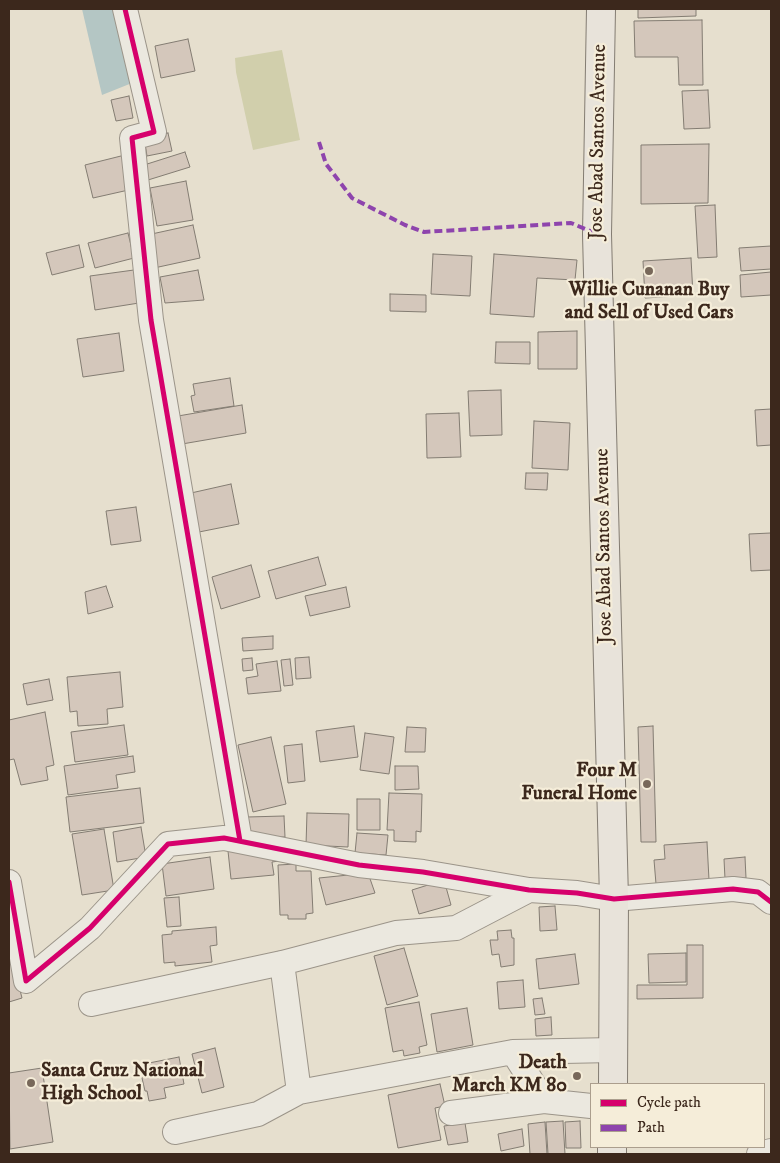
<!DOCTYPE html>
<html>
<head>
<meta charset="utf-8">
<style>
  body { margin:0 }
  #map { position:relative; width:780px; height:1163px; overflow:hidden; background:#e6dfce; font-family:"IM FELL DW Pica",serif }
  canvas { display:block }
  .frame { position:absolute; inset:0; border:10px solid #3c281c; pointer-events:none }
  .legend { position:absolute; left:590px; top:1083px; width:175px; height:65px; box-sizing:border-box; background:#f5edd9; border:1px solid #ab9e8d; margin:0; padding:6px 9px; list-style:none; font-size:15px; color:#3c281c }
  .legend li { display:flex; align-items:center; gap:10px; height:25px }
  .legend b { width:25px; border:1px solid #ab9e8d }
</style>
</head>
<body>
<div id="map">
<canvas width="780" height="1163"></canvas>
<div class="frame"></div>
<ul class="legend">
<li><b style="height:6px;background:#d6006c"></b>Cycle path</li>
<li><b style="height:6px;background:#8e44ad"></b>Path</li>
</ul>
</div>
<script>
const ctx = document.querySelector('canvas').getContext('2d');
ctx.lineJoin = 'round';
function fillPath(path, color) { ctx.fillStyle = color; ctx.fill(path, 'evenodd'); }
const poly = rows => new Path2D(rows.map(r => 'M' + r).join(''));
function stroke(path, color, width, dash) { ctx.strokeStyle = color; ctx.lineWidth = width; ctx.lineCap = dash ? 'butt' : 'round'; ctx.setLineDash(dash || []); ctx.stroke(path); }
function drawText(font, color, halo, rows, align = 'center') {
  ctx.font = font + ' "IM FELL DW Pica",serif'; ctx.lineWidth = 4.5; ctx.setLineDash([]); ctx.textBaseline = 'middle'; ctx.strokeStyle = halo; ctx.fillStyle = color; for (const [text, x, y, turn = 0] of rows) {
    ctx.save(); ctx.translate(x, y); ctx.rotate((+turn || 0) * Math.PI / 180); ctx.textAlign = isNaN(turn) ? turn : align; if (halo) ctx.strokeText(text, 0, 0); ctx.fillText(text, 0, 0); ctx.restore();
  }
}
fillPath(poly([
  [282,50,300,140,253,150,236,72,235,58]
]), '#d1cfac');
fillPath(poly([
  [82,9,114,9,137,81,102,95]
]), '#b4c6c4');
const building = poly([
  [638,9,696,9,696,16,638,18,638,9],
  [702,20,703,85,679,85,678,57,635,57,634,21,702,20],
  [188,39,195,71,161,78,155,46,188,39],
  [708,90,710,128,684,129,682,91,708,90],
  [129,96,133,118,116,121,111,100,129,96],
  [168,133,172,151,147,156,144,138,168,133],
  [709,144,708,203,641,204,641,145,709,144],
  [185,152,190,167,148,180,144,165,185,152],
  [125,155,133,189,93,198,85,165,125,155],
  [186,181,193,220,157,226,150,188,186,181],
  [715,205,717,257,698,258,695,206,715,205],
  [193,225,200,258,154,268,147,235,193,225],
  [128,233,134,258,95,268,88,243,128,233],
  [79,245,84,267,52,275,46,253,79,245],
  [771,246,771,269,741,271,739,248,771,246],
  [433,254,472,256,470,296,431,294,433,254],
  [494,254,577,260,575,280,537,278,534,317,490,314,494,254],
  [691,258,693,295,645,298,643,261,691,258],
  [134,270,139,303,95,310,90,276,134,270],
  [198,270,204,300,165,303,160,277,198,270],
  [771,272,771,295,741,297,740,275,771,272],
  [390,294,426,295,426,312,390,311,390,294],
  [577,331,577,369,538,369,538,332,577,331],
  [119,333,124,371,83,377,77,339,119,333],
  [496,342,530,342,530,364,495,363,496,342],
  [230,378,234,406,194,412,191,396,195,395,193,384,230,378],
  [501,390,502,435,470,436,468,391,501,390],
  [242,405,246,433,182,444,178,416,242,405],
  [771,409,771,445,757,446,755,410,771,409],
  [459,413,461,457,427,458,426,414,459,413],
  [534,421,570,423,568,470,532,468,534,421],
  [526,473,548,473,547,490,525,489,526,473],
  [231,484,239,524,199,532,191,493,231,484],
  [136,507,141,541,111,545,106,511,136,507],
  [771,533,771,570,751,571,749,534,771,533],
  [318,557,326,585,276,599,268,571,318,557],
  [251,565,260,597,221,609,212,577,251,565],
  [106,586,113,607,88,614,85,592,106,586],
  [346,587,350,607,310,616,305,596,346,587],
  [273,636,273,649,243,651,242,638,273,636],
  [309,657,311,678,296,679,295,658,309,657],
  [252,658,253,670,243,671,242,659,252,658],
  [290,659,293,685,284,686,281,660,290,659],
  [277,661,281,691,248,694,246,678,258,676,256,664,277,661],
  [120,672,123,707,107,709,108,724,78,726,77,711,70,712,67,677,120,672],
  [49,679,53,700,27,705,23,684,49,679],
  [45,712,54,765,46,767,48,780,21,785,14,759,9,760,9,720,45,712],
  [124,725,128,755,75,762,71,732,124,725],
  [354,726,358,757,320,762,316,731,354,726],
  [653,726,656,842,641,842,638,727,653,726],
  [407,727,426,728,425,752,405,752,407,727],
  [365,733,394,737,389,774,360,770,365,733],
  [271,737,286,804,253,812,238,745,271,737],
  [302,744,305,781,288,783,284,746,302,744],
  [133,756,135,772,116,775,118,788,68,795,64,766,133,756],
  [395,766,418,766,419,789,395,790,395,766],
  [140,788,144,823,70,832,66,797,140,788],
  [389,793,422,794,421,832,416,831,416,842,394,841,394,830,387,830,389,793],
  [357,799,380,799,380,830,357,830,357,799],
  [307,813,349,814,348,847,306,845,307,813],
  [284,816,285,837,247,838,247,817,284,816],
  [141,827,146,857,117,862,113,832,141,827],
  [104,829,114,890,82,895,72,834,104,829],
  [357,833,388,835,386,855,355,853,357,833],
  [707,842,709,880,656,884,654,860,665,859,664,845,707,842],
  [228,851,278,854,279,861,272,862,274,875,231,879,228,851],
  [210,857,214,889,166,896,162,864,210,857],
  [745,857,746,878,725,879,724,859,745,857],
  [296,864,296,871,311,871,313,913,306,914,306,919,288,919,288,915,280,915,278,865,296,864],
  [368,873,375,893,326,905,319,878,368,873],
  [444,880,451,905,419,914,412,890,444,880],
  [179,897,181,926,167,927,164,898,179,897],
  [555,906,557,930,540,931,539,907,555,906],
  [216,927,217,945,210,946,212,962,175,966,175,962,164,963,162,935,172,934,172,931,216,927],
  [511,930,512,938,514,938,514,965,501,967,499,954,492,955,490,940,498,940,497,931,511,930],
  [687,945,703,945,703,998,637,999,637,985,687,985,687,945],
  [404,948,418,996,387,1005,374,956,404,948],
  [686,953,686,982,649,983,648,954,686,953],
  [575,954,579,984,539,989,536,959,575,954],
  [12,959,22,998,9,1002,9,960,12,959],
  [523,980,525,1007,499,1009,497,982,523,980],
  [542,998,545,1014,535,1015,533,999,542,998],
  [419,1002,427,1045,419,1047,420,1053,404,1056,403,1050,393,1052,385,1008,419,1002],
  [467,1008,473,1045,437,1052,431,1014,467,1008],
  [551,1017,552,1035,536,1036,535,1019,551,1017],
  [215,1048,224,1087,202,1093,192,1054,215,1048],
  [179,1057,184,1084,164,1088,166,1098,149,1101,147,1091,145,1091,139,1065,179,1057],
  [42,1068,53,1142,10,1149,9,1073,42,1068],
  [440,1084,445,1106,435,1108,441,1140,398,1148,388,1095,440,1084],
  [563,1121,565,1154,548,1154,546,1122,563,1121],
  [580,1121,581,1148,566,1148,565,1122,580,1121],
  [545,1122,547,1154,530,1154,528,1124,545,1122],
  [465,1123,468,1142,448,1145,444,1126,465,1123],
  [522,1129,524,1146,501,1151,498,1134,522,1129]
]);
fillPath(building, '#d4c7bb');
stroke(building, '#837c72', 1);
const minor = poly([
  [125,9,154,132,132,138,151,320,240,841],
  [9,882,26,981,90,928,168,844,224,838,359,865,423,872,529,890,577,893,614,899,733,889,758,892,771,902],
  [282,963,299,1092],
  [91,1004,282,963,396,933,456,928,529,890],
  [513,1052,613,1050],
  [451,1113,544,1101,591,1106],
  [175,1132,258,1114,299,1092,513,1052,544,1101],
  [759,1154,771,1151]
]);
const primary = poly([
  [601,9,597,234,614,899,613,1084],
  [612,1154,612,1147]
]);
stroke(minor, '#9b9489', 26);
stroke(primary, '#837c72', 30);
stroke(minor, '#ebe8df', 24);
stroke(primary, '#e8e3da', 28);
stroke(poly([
  [319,142,326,164,352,198,405,225,424,232,571,223,597,234]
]), '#8e44ad', 4, [8, 4]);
stroke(poly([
  [125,9,154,132,132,138,151,320,240,841],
  [9,882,26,981,90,928,168,844,224,838,359,865,423,872,529,890,577,893,614,899,733,889,758,892,771,902]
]), '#d6006c', 5);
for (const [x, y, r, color] of [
  [649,271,5,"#78685a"],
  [647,784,5,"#78685a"],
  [577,1076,5,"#78685a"],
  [31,1083,5,"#78685a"]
]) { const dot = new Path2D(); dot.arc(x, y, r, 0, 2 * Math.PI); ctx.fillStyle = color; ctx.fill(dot); stroke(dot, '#f5edd9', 2); }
drawText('20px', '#3c281c', '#f5edd9', [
  ["Jose Abad Santos Avenue",599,142,-89],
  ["Jose Abad Santos Avenue",605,546,-91]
]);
drawText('bold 20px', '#3c281c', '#f5edd9', [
  ["Willie Cunanan Buy",649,291,"center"],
  ["and Sell of Used Cars",649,314,"center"],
  ["Four M",637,772],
  ["Funeral Home",637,795],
  ["Death",567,1064],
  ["March KM 80",567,1087],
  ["Santa Cruz National",41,1072,"left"],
  ["High School",41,1095,"left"]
], 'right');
</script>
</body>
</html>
